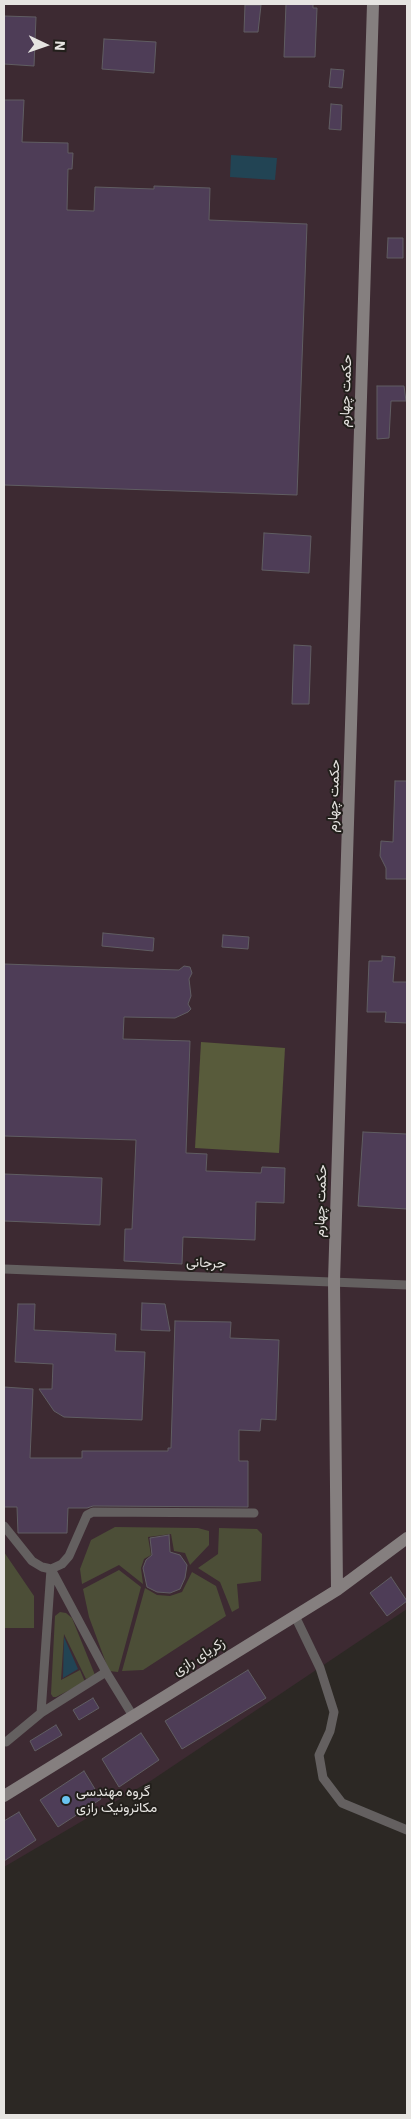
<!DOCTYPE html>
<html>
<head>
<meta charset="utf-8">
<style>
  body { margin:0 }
  #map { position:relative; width:411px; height:2119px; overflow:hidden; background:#2c2824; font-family:"IBM Plex Sans",sans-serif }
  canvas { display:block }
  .frame { position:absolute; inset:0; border:5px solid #e6e4e1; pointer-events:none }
  .north { position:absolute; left:20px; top:20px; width:50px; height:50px; -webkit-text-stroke:4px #221f1b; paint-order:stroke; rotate:93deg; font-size:14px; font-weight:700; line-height:20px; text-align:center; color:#e6e4e1 }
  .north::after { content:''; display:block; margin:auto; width:18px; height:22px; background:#e6e4e1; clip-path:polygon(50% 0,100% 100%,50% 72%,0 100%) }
</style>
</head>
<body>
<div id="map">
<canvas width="411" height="2119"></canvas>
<div class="frame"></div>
<div class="north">N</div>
</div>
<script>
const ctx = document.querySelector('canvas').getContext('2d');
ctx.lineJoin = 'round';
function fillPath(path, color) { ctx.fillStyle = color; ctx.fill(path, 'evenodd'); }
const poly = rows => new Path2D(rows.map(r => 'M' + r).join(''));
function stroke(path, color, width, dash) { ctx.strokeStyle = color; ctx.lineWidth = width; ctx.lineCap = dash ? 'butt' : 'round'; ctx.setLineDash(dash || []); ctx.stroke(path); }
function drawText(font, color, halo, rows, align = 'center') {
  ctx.font = font + ' "IBM Plex Sans",Vazirmatn,sans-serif'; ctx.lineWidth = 4; ctx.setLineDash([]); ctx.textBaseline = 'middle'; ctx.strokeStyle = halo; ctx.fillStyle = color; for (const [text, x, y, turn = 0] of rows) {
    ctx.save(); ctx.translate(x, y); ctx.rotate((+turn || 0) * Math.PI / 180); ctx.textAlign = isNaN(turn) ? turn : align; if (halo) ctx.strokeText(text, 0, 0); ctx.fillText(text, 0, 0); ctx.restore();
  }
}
fillPath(poly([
  [4,4,407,4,407,1609,152,1780,4,1867]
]), '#3d2a32');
fillPath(poly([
  [115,1527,198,1528,209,1531,209,1545,190,1565,185,1553,174,1551,171,1534,148,1537,151,1555,144,1559,141,1568,143,1584,119,1565,82,1584,80,1569,91,1540],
  [219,1528,257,1529,262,1534,261,1581,237,1584,239,1608,232,1612,220,1582,198,1568,218,1554],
  [4,1552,34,1596,34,1628,4,1628],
  [119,1570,141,1587,118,1672,109,1671,89,1617,83,1589],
  [192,1572,216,1586,226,1616,143,1670,122,1671,145,1588,157,1595,170,1596,182,1592],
  [60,1612,66,1613,72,1618,95,1675,86,1679,64,1634,61,1680,80,1670,85,1682,56,1697,53,1697,51,1694,55,1616]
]), '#4c4e37');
fillPath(poly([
  [201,1042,285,1048,279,1153,195,1148]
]), '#585b3b');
fillPath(poly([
  [231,155,277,158,275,180,230,177],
  [64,1637,78,1669,63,1678]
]), '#224454');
const building = poly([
  [286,4,313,4,313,8,317,8,315,57,284,57,286,4],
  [245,5,261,5,258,32,244,32,245,5],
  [4,16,36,17,34,66,4,64,4,16],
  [104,39,156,42,154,73,102,69,104,39],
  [331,69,344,70,342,88,329,87,331,69],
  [4,100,24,100,22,142,68,143,68,153,73,153,72,169,68,169,67,210,94,211,95,187,154,189,154,186,210,188,209,220,307,224,297,495,4,485,4,100],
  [331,104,342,105,341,130,329,129,331,104],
  [388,238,403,238,403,258,387,258,388,238],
  [377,386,404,386,406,401,391,401,389,438,377,439,377,386],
  [264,533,311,536,309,573,262,570,264,533],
  [294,645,311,646,309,704,292,704,294,645],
  [395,781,407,781,407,879,386,879,386,868,380,856,381,841,393,842,395,781],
  [103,933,154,938,153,951,102,946,103,933],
  [223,935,249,937,248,949,222,947,223,935],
  [382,956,395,957,393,982,407,982,407,1023,385,1022,386,1012,367,1012,369,961,382,961,382,956],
  [4,964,179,970,184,966,190,967,192,973,189,979,191,996,188,1004,191,1009,188,1012,175,1018,124,1017,123,1039,190,1041,186,1153,207,1154,206,1171,261,1173,262,1167,285,1168,284,1203,256,1202,255,1240,183,1237,182,1264,124,1261,125,1229,132,1229,136,1140,4,1136,4,964],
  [363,1132,407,1134,407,1209,358,1206,363,1132],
  [4,1174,102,1178,100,1225,4,1221,4,1174],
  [142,1303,165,1304,170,1331,141,1330,142,1303],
  [18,1304,35,1304,34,1330,116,1334,115,1351,145,1352,142,1420,64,1417,54,1411,39,1389,52,1389,53,1364,15,1362,18,1304],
  [175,1321,231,1322,230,1338,279,1340,276,1420,261,1419,260,1431,239,1430,239,1461,248,1461,248,1507,93,1506,87,1508,68,1508,67,1533,18,1533,17,1507,4,1507,4,1387,33,1389,30,1458,82,1458,82,1451,168,1451,168,1448,171,1448,175,1321],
  [169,1535,170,1552,180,1555,187,1565,185,1578,180,1589,170,1593,157,1592,147,1587,143,1568,146,1560,152,1555,150,1538,169,1535],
  [391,1577,407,1601,387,1616,370,1593,391,1577],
  [248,1670,266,1698,182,1749,165,1721,248,1670],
  [93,1698,99,1708,79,1720,73,1710,93,1698],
  [56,1725,62,1735,35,1751,30,1741,56,1725],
  [141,1733,159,1760,119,1787,102,1759,141,1733],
  [84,1771,101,1799,58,1827,40,1800,84,1771],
  [19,1812,36,1840,4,1861,4,1821,19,1812]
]);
fillPath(building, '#4e3d57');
stroke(building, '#605d62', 1);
stroke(poly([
  [4,1269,407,1285],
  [4,1526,32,1561,42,1567,51,1569,62,1564,69,1556,87,1515,93,1512,254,1513],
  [51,1569,106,1672,133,1716],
  [295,1616,320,1668,334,1712,330,1731,319,1755,323,1778,342,1803,407,1830],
  [41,1713,51,1569],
  [6,1742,41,1713,106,1672]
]), '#646060', 9);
stroke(poly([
  [337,1590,334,1281,373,4],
  [4,1796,337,1590,407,1538]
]), '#857f7f', 12);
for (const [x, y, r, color] of [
  [66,1800,5,"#69c4f0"]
]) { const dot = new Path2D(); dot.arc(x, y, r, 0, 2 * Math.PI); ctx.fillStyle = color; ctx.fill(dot); stroke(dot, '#221f1b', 2); }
drawText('14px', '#e6e4e1', '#221f1b', [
  ["حکمت چهارم",346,391,-88],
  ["حکمت چهارم",334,796,-88],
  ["حکمت چهارم",321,1201,-88],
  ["جرجانی",206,1263,2],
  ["زکریای رازی",199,1657,-32]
]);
drawText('14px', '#e6e4e1', '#221f1b', [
  ["گروه مهندسی",76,1792],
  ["مکاترونیک رازی",76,1808]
], 'left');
</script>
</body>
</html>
